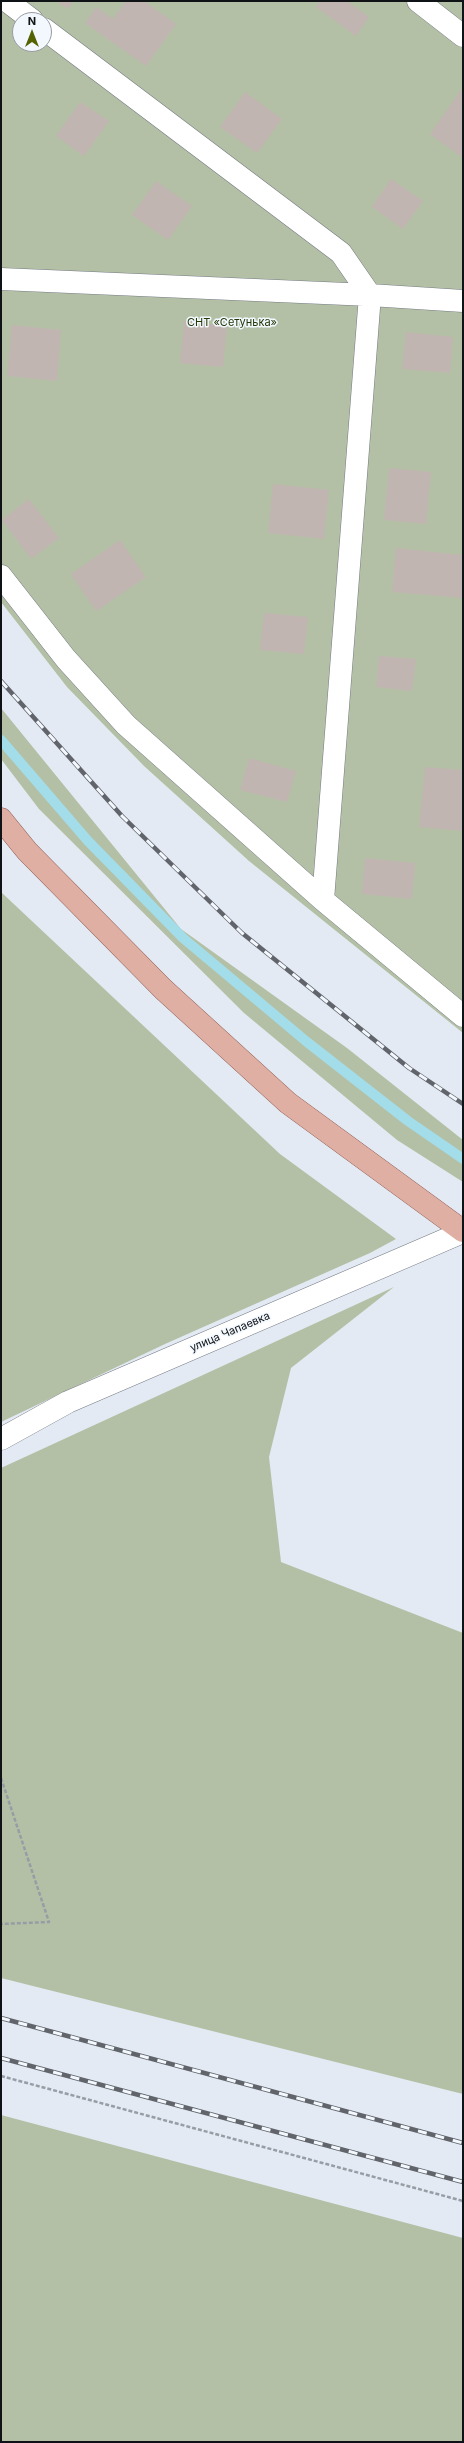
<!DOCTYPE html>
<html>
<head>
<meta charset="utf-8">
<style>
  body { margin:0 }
  #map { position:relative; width:464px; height:2443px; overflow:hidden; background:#e3eaf3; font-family:Inter,sans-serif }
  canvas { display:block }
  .frame { position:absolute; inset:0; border:2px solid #101316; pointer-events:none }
  .north { position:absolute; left:12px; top:12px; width:40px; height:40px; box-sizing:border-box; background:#f2f8fe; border:1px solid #989ca1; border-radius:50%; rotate:0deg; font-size:11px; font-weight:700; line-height:16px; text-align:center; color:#101316 }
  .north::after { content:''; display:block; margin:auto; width:14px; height:18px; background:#556202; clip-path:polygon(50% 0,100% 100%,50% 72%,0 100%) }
</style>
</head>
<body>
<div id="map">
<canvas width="464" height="2443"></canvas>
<div class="frame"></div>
<div class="north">N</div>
</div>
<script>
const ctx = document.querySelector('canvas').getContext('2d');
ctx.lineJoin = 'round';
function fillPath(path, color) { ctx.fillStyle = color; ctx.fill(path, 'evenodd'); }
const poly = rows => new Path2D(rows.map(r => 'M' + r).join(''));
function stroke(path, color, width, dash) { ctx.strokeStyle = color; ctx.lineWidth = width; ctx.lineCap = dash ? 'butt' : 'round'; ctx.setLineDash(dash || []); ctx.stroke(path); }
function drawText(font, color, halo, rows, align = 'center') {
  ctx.font = font + ' Inter,sans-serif'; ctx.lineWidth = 3; ctx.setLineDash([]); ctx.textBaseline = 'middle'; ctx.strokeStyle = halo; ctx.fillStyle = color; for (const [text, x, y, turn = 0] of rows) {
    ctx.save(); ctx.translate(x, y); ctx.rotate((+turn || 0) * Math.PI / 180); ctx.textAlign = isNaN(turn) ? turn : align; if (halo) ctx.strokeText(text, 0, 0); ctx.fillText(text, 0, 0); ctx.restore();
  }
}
fillPath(poly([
  [1,1,463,1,463,1033,249,861,144,766,67,687,1,602],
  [20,20,44,20,44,44,20,44],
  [1,708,181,929,347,1048,463,1140,463,1182,397,1140,244,1013,39,809,1,759],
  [1,892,280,1154,396,1239,370,1253,165,1344,1,1422],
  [394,1287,291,1368,269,1457,281,1562,463,1633,463,2094,1,1978,1,1468],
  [1,2115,463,2238,463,2442,1,2442]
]), '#b4c0a6');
stroke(poly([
  [1,740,88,841,183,938,307,1042,408,1121,463,1159]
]), '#a3ddea', 10);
fillPath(poly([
  [56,1,74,1,68,9],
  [126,1,144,1,176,24,146,66,85,23,96,7,113,19],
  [320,1,347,1,369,17,356,36,316,7],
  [463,87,463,158,430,134],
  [245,92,282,119,257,153,220,127],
  [80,102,109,121,84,156,56,136],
  [391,179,423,201,403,229,372,207],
  [156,181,192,206,168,240,132,215],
  [184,321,227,326,223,367,180,363],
  [12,325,61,330,57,381,7,376],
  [406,332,453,337,450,373,402,369],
  [389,468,431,472,426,524,384,520],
  [273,484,329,490,324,539,268,533],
  [29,499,59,538,31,559,2,520],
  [120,540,146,577,96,611,71,574],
  [396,548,463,555,463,598,392,592],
  [264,613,308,617,304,654,260,650],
  [379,656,416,659,412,691,376,687],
  [249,758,296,771,287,802,240,790],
  [425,767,463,770,463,831,419,827],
  [365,858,415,863,412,899,362,894]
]), '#c0b5b0');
const minor = poly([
  [7,1,32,20],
  [418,1,463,36],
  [44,29,341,253,370,295,323,900],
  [1,279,370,295,463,301],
  [1,576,66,659,126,725,323,900,463,1016],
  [1,1439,68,1402,463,1232]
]);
const major = poly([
  [1,819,27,851,163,989,288,1103,463,1231]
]);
stroke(minor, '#757b83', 23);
stroke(major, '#8a564b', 23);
stroke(poly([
  [1,1778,49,1922,1,1924],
  [1,2076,463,2201]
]), '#979da4', 2.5, [4, 2]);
stroke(minor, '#fff', 22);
stroke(major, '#e0afa4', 22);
const rail = poly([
  [1,681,122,816,242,933,409,1068,463,1104],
  [1,2018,463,2143],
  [1,2058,463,2182]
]);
stroke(rail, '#61656b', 4.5);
stroke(rail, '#f2f8fe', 3, [9]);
drawText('11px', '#243606', '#f2f8fe', [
  ["СНТ «Сетунька»",232,323]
]);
drawText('11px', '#101316', '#f2f8fe', [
  ["улица Чапаевка",230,1332,-23]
]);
</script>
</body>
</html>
